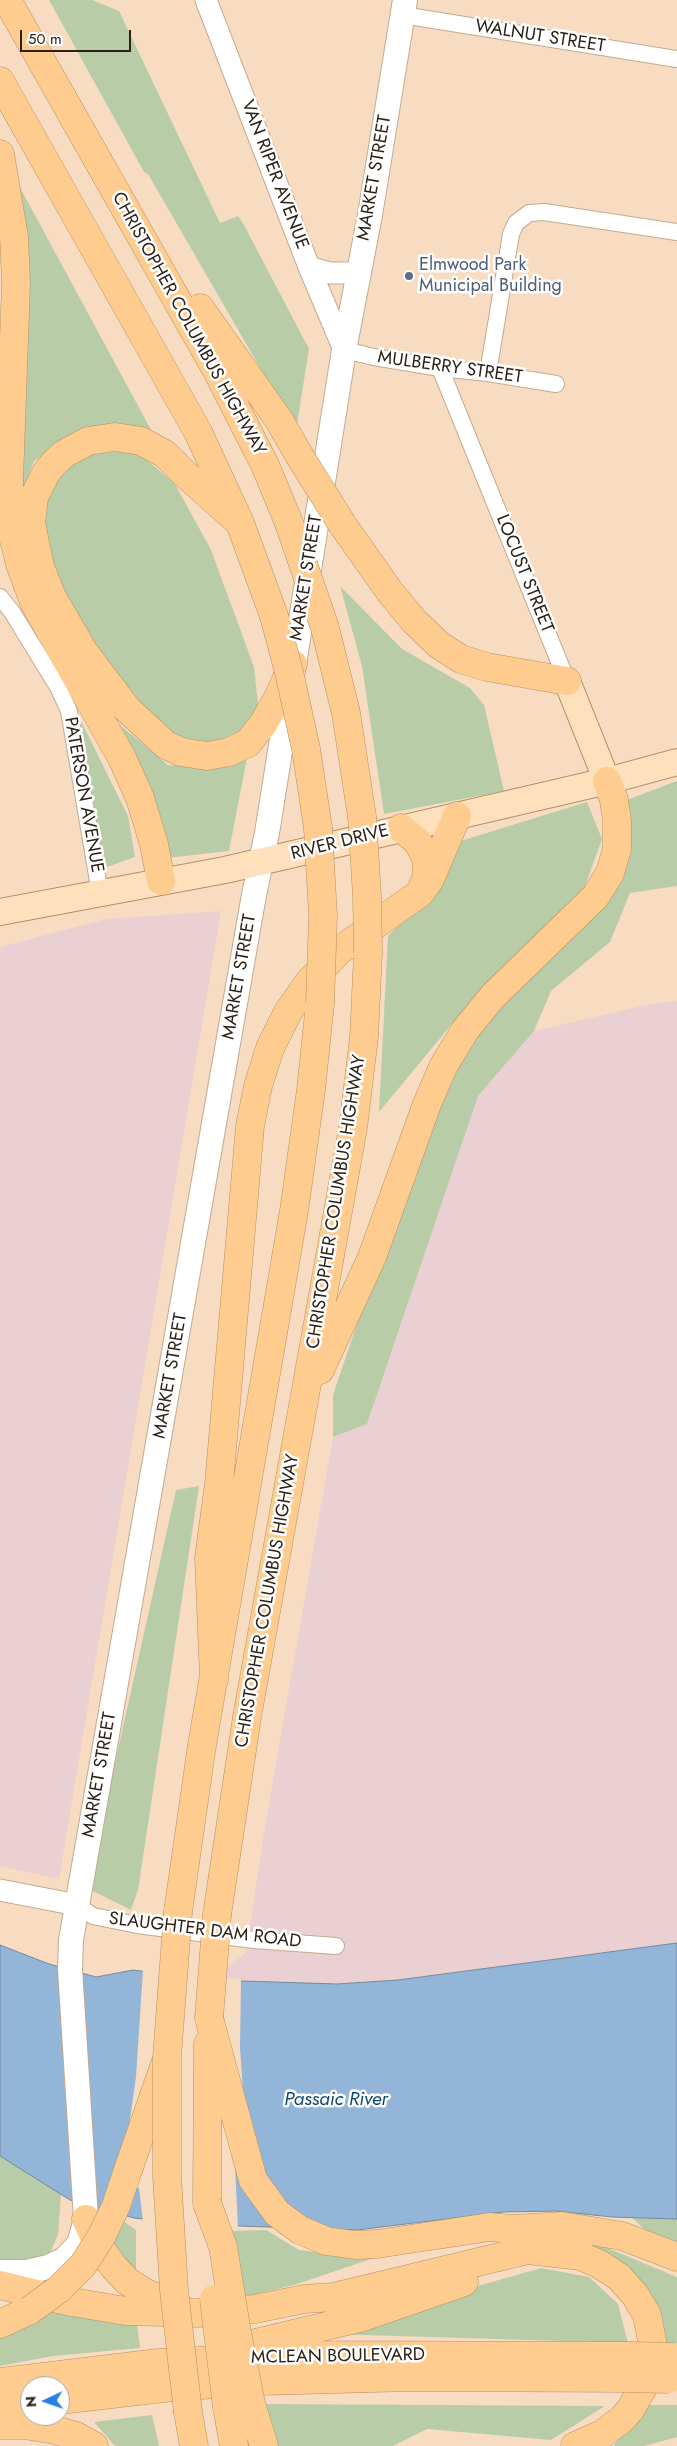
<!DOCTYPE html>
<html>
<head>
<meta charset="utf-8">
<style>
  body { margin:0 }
  #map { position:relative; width:677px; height:2446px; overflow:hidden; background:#f8dcc2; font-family:Jost,sans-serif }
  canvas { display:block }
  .north { position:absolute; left:20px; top:2376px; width:50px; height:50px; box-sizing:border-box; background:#fff; border:1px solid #aaa6a2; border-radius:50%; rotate:267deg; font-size:14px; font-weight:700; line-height:20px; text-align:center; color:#2b2117 }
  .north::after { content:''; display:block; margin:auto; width:18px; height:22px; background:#2a7ce7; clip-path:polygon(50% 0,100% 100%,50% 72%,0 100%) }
  .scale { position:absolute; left:20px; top:30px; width:111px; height:22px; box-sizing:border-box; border:2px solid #2b2117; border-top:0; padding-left:6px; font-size:15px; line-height:18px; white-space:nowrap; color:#2b2117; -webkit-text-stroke:4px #fff; paint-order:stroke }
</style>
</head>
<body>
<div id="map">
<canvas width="677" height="2446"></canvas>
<div class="north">N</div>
<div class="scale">50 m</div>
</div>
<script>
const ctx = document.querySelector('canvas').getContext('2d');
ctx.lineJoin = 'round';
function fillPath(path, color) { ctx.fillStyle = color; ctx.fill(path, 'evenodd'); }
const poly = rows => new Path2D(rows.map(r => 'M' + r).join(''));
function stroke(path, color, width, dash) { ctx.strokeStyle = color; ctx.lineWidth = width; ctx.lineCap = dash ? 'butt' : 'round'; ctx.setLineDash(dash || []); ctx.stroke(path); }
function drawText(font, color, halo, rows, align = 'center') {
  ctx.font = font + ' Jost,sans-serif'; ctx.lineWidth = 5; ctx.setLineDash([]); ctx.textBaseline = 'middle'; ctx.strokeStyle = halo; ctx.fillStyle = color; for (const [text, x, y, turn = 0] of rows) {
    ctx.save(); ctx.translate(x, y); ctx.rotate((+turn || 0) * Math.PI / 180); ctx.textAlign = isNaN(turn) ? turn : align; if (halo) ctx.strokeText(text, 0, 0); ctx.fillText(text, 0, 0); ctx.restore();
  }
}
fillPath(poly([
  [221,911,59,1879,0,1866,0,947,106,919],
  [677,1001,677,1943,397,1980,338,1984,210,1980,246,1953,265,1826,333,1437,367,1424,478,1096,534,1031,651,1004]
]), '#ead0d3');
fillPath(poly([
  [49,0,92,0,119,11,220,223,238,216,244,225,309,349,296,430,148,174,144,172],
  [17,182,156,439,88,430,34,461,15,512],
  [96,448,141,455,175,484,211,550,254,667,259,713,240,736,204,745,164,730,110,674,43,553,38,506,57,468],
  [340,586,402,649,470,688,484,705,504,791,384,814,362,666],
  [109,716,168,765,230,767,247,758,229,851,167,858],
  [79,717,128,816,135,857,104,868],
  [677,781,677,886,630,893,610,942,551,991,534,1031,478,1096,367,1424,333,1437,333,1395,431,1105,460,1050,604,894,627,800],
  [587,802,602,839,585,886,555,919,466,1007,379,1112,388,936,419,904,454,843],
  [199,1486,138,1890,131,1910,87,1888,176,1490],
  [0,2156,61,2194,58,2235,47,2259,0,2263],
  [117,2216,136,2230,136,2275,95,2260],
  [632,2218,677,2219,677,2247,653,2237],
  [266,2230,299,2250,374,2258,297,2284,242,2298,231,2231],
  [588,2240,677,2277,677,2344,659,2345,646,2290],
  [541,2268,589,2277,618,2304,628,2343,331,2334,457,2292],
  [55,2310,137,2324,140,2348,53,2356,0,2366,0,2333],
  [259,2404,605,2406,551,2440,427,2429,393,2446,272,2446],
  [645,2405,677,2405,677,2437,644,2446,613,2446],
  [152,2415,159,2446,115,2446,94,2422]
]), '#b8cca8');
const water = poly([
  [677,1943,677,2219,612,2217,555,2211,503,2212,357,2230,209,2225,134,2218,70,2200,0,2156,0,1945,49,1964,96,1977,133,1970,210,1980,337,1984,398,1980,677,1943]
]);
fillPath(water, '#93b6d8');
stroke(water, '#74899e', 1);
fillPath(poly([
  [143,1969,211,1978,241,1979,240,2047,244,2107,282,2230,235,2167,238,2228,143,2222,139,2188,135,2188,128,2133,136,2077]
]), '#f8dcc2');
const minor = poly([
  [402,15,677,59],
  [344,350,374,357,440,368,488,373,556,384],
  [440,368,567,681],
  [488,373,511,234,516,223,529,213,544,212,677,232],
  [0,597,12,612,58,687,69,711,100,893],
  [77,1905,93,1916,137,1925,254,1940,336,1946]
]);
const tertiary = poly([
  [206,0,309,267,344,350],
  [309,267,330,273,359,273],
  [0,1890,77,1905]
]);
const secondary = poly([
  [0,2272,27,2272,48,2267,65,2259,79,2244,86,2219,70,1969,71,1940,254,895,267,833,344,350,370,215,405,0]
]);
const primary = poly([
  [567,681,607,781],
  [0,912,225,870,607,781,677,762]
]);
const motorway = poly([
  [7,0,216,369,265,465,289,523],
  [0,81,198,432,240,523,274,616],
  [0,154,14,237,16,283,9,479,10,524,20,564,34,602,122,758,140,798,154,844,161,881],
  [200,308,279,420,299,455],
  [240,523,184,473,165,454,141,441,115,437,88,441,64,454,54,463,46,473,34,497,31,523,40,567,52,597,84,652,127,709,166,745,181,752,207,756,229,752,248,743,263,724,278,698,293,664],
  [342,524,390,592,414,621,439,645,461,659,487,667,567,681],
  [325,628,346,713,362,817],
  [306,749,318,828],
  [401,828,418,842,426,858,427,878,423,885],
  [320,1370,372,1257,427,1104,444,1065,466,1029,493,996,595,897,610,873,617,849,617,821,614,800,607,781],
  [214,1680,209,1558,219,1484,250,1126,258,1086,270,1048,288,1012,309,982,340,950,420,893,430,879,457,816],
  [178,1912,202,1745,294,1211,311,1090,320,1003],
  [217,1915,247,1717,353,1128,364,1037,368,953],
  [209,2018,253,2180,277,2213,300,2230,326,2241,355,2245,377,2244,490,2227,513,2229,562,2226,622,2236,677,2257],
  [128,2170,165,2064],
  [207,2203,208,2044],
  [86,2219,98,2245,113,2266,127,2281,146,2293,178,2306],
  [0,2285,66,2301,126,2311,198,2313,255,2309,304,2299,333,2297,528,2250,581,2256,599,2264,619,2277,635,2295,647,2315,652,2341,650,2366,645,2384,630,2410,622,2419,602,2434,575,2446],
  [0,2324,30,2310],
  [251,2344,360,2318,464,2282],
  [0,2382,158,2363,318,2355,630,2356],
  [60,2400,172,2387,262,2381,411,2377,625,2378],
  [251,2404,264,2446],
  [227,2407,234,2446],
  [0,2408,30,2404],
  [188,2412,194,2446],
  [0,2425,25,2425,55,2430,76,2436,94,2446]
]);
stroke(minor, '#c4a990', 18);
stroke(tertiary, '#c4a990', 23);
stroke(secondary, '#c4a990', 26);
stroke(primary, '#b49065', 28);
stroke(motorway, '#b49065', 29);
stroke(minor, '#fff', 16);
stroke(tertiary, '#fff', 21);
stroke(secondary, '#fff', 24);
stroke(primary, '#fee0bc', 26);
stroke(motorway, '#fecc8f', 28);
const motorwayBridge = poly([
  [299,455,342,524],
  [289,523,325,628],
  [274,616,289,672,306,749],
  [362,817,367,896,368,953],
  [318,828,323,916,320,1003],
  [178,1912,167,2057,167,2176,174,2290,188,2412],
  [209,2018,217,1915],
  [207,2203,223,2247,236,2327,251,2404],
  [214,2299,227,2407],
  [30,2310,59,2289,83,2265,101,2237,116,2206,128,2170],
  [630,2356,674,2357],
  [625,2378,669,2379]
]);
stroke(motorwayBridge, '#b49065', 29, []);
stroke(motorwayBridge, '#fecc8f', 28);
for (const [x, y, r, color] of [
  [409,276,5,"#5c6f8a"]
]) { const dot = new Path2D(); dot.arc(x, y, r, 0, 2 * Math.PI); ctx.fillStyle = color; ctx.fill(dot); stroke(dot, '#fff', 2); }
drawText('18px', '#2b2117', '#fff', [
  ["WALNUT STREET",540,37,9],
  ["VAN RIPER AVENUE",274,175,69],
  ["MARKET STREET",375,178,-80],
  ["CHRISTOPHER COLUMBUS HIGHWAY",188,324,61],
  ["MULBERRY STREET",450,368,8],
  ["LOCUST STREET",524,574,68],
  ["MARKET STREET",307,578,-81],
  ["PATERSON AVENUE",83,795,80],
  ["RIVER DRIVE",340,843,-14],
  ["MARKET STREET",240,977,-80],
  ["CHRISTOPHER COLUMBUS HIGHWAY",337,1202,-81],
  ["MARKET STREET",171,1376,-80],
  ["CHRISTOPHER COLUMBUS HIGHWAY",268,1601,-80],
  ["MARKET STREET",100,1775,-80],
  ["SLAUGHTER DAM ROAD",205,1931,7],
  ["MCLEAN BOULEVARD",338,2357,-1]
]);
drawText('18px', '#4e5e75', '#fff', [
  ["Elmwood Park",419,266],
  ["Municipal Building",419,287]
], 'left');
drawText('italic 19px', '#104671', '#fff', [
  ["Passaic River",336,2100]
]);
</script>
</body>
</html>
